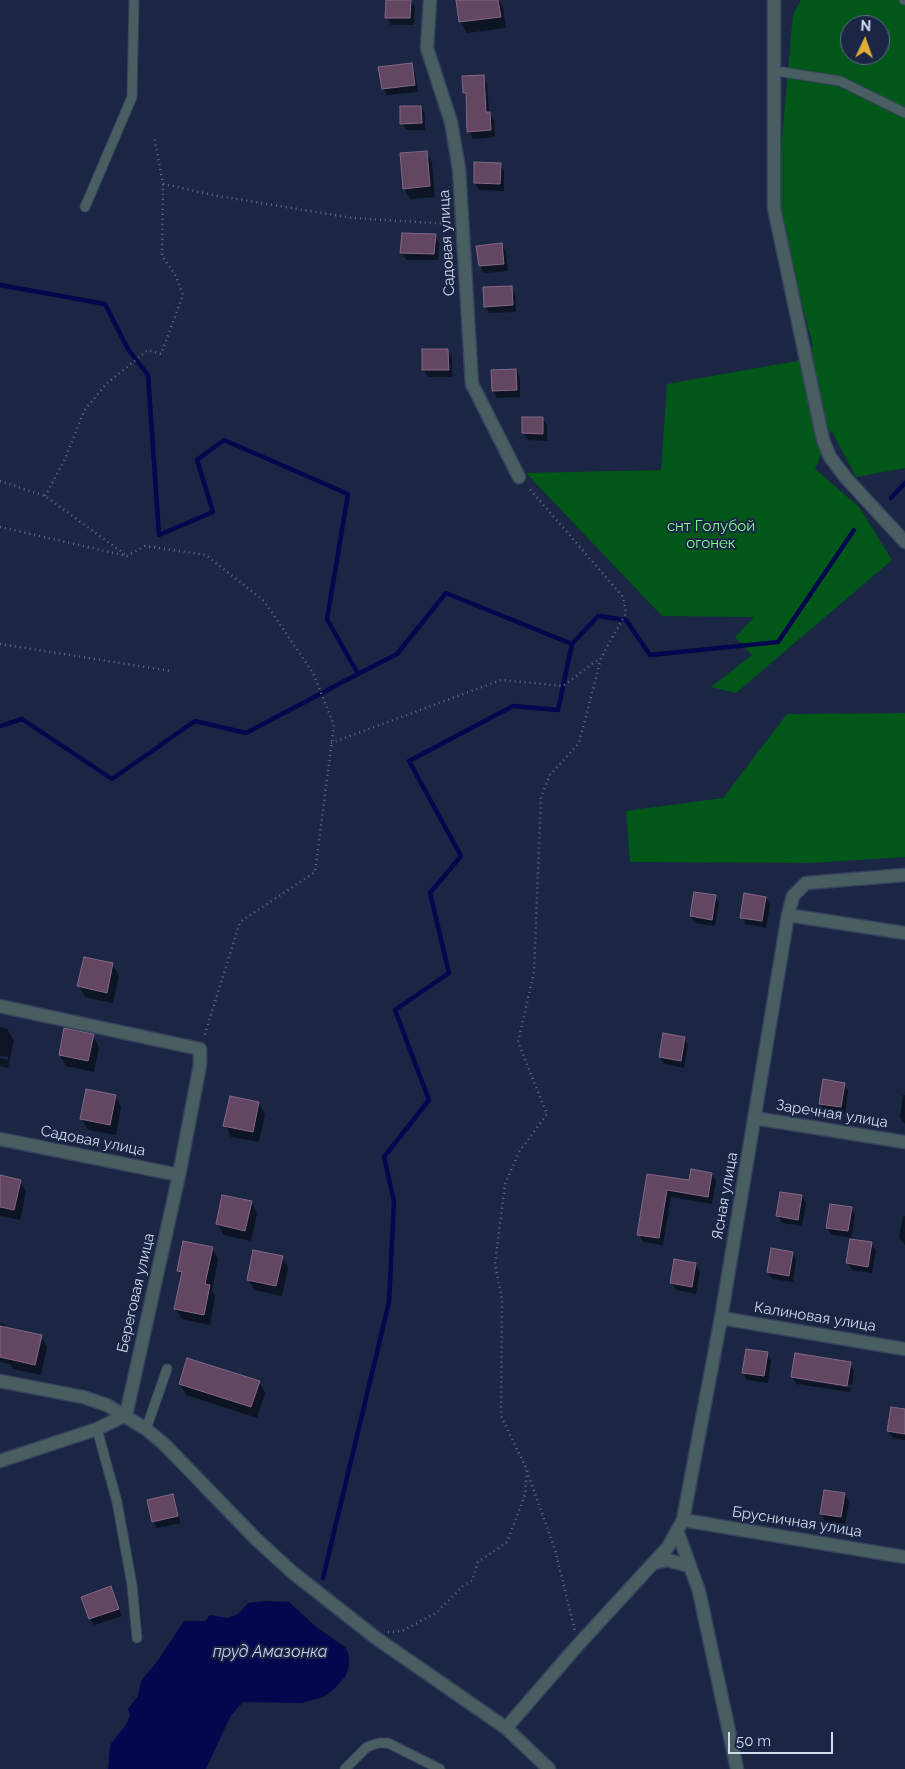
<!DOCTYPE html>
<html>
<head>
<meta charset="utf-8">
<style>
  body { margin:0 }
  #map { position:relative; width:905px; height:1769px; overflow:hidden; background:#1a2643; font-family:Raleway,sans-serif }
  canvas { display:block }
  .north { position:absolute; left:840px; top:15px; width:50px; height:50px; box-sizing:border-box; background:#1a2643; border:1px solid #646e87; border-radius:50%; rotate:3deg; font-size:14px; font-weight:700; line-height:20px; text-align:center; color:#d2dbee }
  .north::after { content:''; display:block; margin:auto; width:18px; height:22px; background:#e0b034; clip-path:polygon(50% 0,100% 100%,50% 72%,0 100%) }
  .scale { position:absolute; left:728px; top:1732px; width:105px; height:22px; box-sizing:border-box; border:2px solid #d2dbee; border-top:0; padding-left:6px; font-size:15px; line-height:18px; white-space:nowrap; color:#d2dbee; -webkit-text-stroke:4px #1a2643; paint-order:stroke }
</style>
</head>
<body>
<div id="map">
<canvas width="905" height="1769"></canvas>
<div class="north">N</div>
<div class="scale">50 m</div>
</div>
<script>
const ctx = document.querySelector('canvas').getContext('2d');
ctx.lineJoin = 'round';
function fillPath(path, color) { ctx.fillStyle = color; ctx.fill(path, 'evenodd'); }
const poly = rows => new Path2D(rows.map(r => 'M' + r).join(''));
function stroke(path, color, width, dash) { ctx.strokeStyle = color; ctx.lineWidth = width; ctx.lineCap = dash ? 'butt' : 'round'; ctx.setLineDash(dash || []); ctx.stroke(path); }
function drawText(font, color, halo, rows, align = 'center') {
  ctx.font = font + ' Raleway,sans-serif'; ctx.lineWidth = 4; ctx.setLineDash([]); ctx.textBaseline = 'middle'; ctx.strokeStyle = halo; ctx.fillStyle = color; for (const [text, x, y, turn = 0] of rows) {
    ctx.save(); ctx.translate(x, y); ctx.rotate((+turn || 0) * Math.PI / 180); ctx.textAlign = isNaN(turn) ? turn : align; if (halo) ctx.strokeText(text, 0, 0); ctx.fillText(text, 0, 0); ctx.restore();
  }
}
fillPath(poly([
  [801,0,905,0,905,468,856,477,831,430,815,469,859,507,892,560,736,693,711,687,752,655,735,637,754,617,662,616,526,473,661,470,667,384,797,361,813,346,776,205,793,14],
  [850,25,880,25,880,55,850,55],
  [905,713,905,857,811,863,630,862,626,811,723,798,787,714]
]), '#005717');
fillPath(poly([
  [265,1601,289,1602,314,1625,346,1648,349,1656,349,1666,345,1677,332,1691,323,1697,302,1703,243,1702,230,1717,206,1769,108,1769,110,1745,127,1723,130,1715,128,1709,138,1696,141,1681,159,1659,184,1621,205,1621,210,1615,228,1618,238,1614,248,1603]
]), '#03074e');
fillPath(poly([
  [388,0,410,0,415,7,414,25,391,25,387,17],
  [467,0,499,0,503,7,506,28,467,33,460,22,457,1],
  [411,64,415,72,418,92,387,95,383,88],
  [483,76,487,84,489,113,494,120,495,137,473,139,469,131,467,98,464,93],
  [421,107,425,114,425,130,406,130,402,123],
  [426,152,432,163,435,197,410,199,404,188],
  [500,164,504,171,504,191,479,190,475,183],
  [435,236,439,243,438,260,406,260,402,253],
  [502,245,506,252,508,271,484,273,480,266],
  [511,287,515,294,516,312,489,313,485,306],
  [448,350,452,357,452,377,428,377,424,370],
  [516,370,520,378,520,397,497,398,493,390],
  [542,418,547,425,547,441,528,440,524,433],
  [715,896,719,903,715,926,695,923,691,916],
  [766,898,770,905,766,928,746,924,742,917],
  [112,964,119,975,113,1003,85,997,79,986],
  [0,1027,7,1029,14,1040,8,1068,0,1066,0,1058,8,1060,8,1057,0,1056],
  [664,1034,684,1038,688,1045,684,1068,664,1064,660,1057],
  [93,1036,99,1047,94,1072,66,1066,60,1055],
  [844,1084,848,1091,845,1114,824,1110,820,1103],
  [903,1095,905,1095,905,1124,900,1117],
  [115,1096,121,1107,116,1135,88,1130,81,1118],
  [259,1103,265,1114,259,1142,231,1137,225,1125],
  [712,1174,716,1181,712,1204,671,1197,663,1245,643,1242,639,1234,648,1175,690,1182],
  [0,1177,20,1181,26,1192,20,1220,0,1216],
  [802,1196,806,1203,802,1226,782,1223,778,1216],
  [251,1202,257,1213,251,1241,224,1235,217,1224],
  [851,1208,855,1215,851,1240,871,1243,876,1251,872,1273,852,1270,848,1263,852,1238,832,1235,827,1228],
  [903,1216,905,1216,905,1245,899,1238],
  [212,1248,218,1259,212,1291,215,1297,210,1325,182,1319,175,1308,182,1277,178,1271],
  [792,1253,796,1260,793,1282,772,1279,768,1272],
  [282,1257,288,1268,282,1296,254,1290,248,1279],
  [695,1264,700,1271,696,1294,676,1290,672,1283],
  [0,1323,4,1324,7,1329,41,1336,47,1347,41,1375,13,1369,10,1364,0,1362],
  [767,1353,771,1360,768,1383,747,1380,743,1372],
  [850,1363,854,1370,852,1385,796,1376,796,1379,851,1388,850,1392,796,1384,792,1376],
  [259,1382,265,1393,257,1418,186,1395,180,1384],
  [905,1411,905,1440,893,1438,888,1431],
  [845,1494,849,1502,845,1524,825,1521,821,1514],
  [172,1495,181,1523,157,1528,153,1521],
  [110,1588,122,1616,94,1625,90,1618]
]), '#0007');
stroke(poly([
  [0,285,105,304,128,349,148,375,159,535,213,512,197,460,224,440,348,494,327,619,358,674,397,654,446,593,572,644,598,616,626,620,650,655,778,642,854,530],
  [891,498,905,483],
  [0,726,22,719,112,779,195,721,246,733,358,674],
  [323,1578,389,1302,394,1201,384,1157,429,1100,395,1010,449,973,430,893,461,856,409,761,513,706,558,710,572,644]
]), '#03074e', 4.5);
const building = poly([
  [386,0,411,0,410,18,385,18,386,0],
  [456,0,498,0,501,17,459,22,456,0],
  [412,63,415,85,382,89,378,67,412,63],
  [484,75,486,112,490,112,491,130,467,132,466,93,463,93,462,76,484,75],
  [400,106,421,106,422,123,400,124,400,106],
  [427,151,430,186,403,189,400,153,427,151],
  [474,162,501,163,500,184,474,183,474,162],
  [402,233,436,234,434,254,400,253,402,233],
  [502,243,504,264,479,266,476,246,502,243],
  [512,286,513,305,484,307,483,287,512,286],
  [422,349,448,349,449,370,422,370,422,349],
  [516,369,517,390,492,391,491,370,516,369],
  [522,417,543,417,543,434,522,433,522,417],
  [694,892,716,895,712,920,690,916,694,892],
  [744,893,766,897,762,921,740,918,744,893],
  [84,957,113,963,107,993,77,986,84,957],
  [64,1028,94,1034,88,1061,59,1055,64,1028],
  [663,1033,685,1037,681,1061,659,1057,663,1033],
  [823,1079,845,1083,841,1107,819,1104,823,1079],
  [86,1089,116,1095,110,1125,80,1119,86,1089],
  [230,1096,259,1102,253,1132,223,1126,230,1096],
  [691,1169,712,1173,708,1197,667,1190,659,1238,637,1235,647,1174,689,1180,691,1169],
  [0,1175,21,1180,14,1210,0,1207,0,1175],
  [780,1192,802,1195,798,1220,776,1216,780,1192],
  [222,1195,252,1201,245,1231,216,1224,222,1195],
  [830,1204,852,1207,848,1231,826,1228,830,1204],
  [850,1239,872,1242,868,1267,846,1263,850,1239],
  [183,1241,213,1247,205,1284,210,1285,204,1315,174,1309,182,1272,177,1271,183,1241],
  [771,1248,793,1252,789,1276,767,1272,771,1248],
  [253,1250,283,1256,276,1286,247,1280,253,1250],
  [674,1259,696,1263,692,1287,670,1283,674,1259],
  [0,1326,42,1335,35,1365,0,1357,0,1326],
  [746,1349,768,1352,764,1376,742,1373,746,1349],
  [795,1353,851,1362,847,1386,791,1377,795,1353],
  [187,1358,260,1381,251,1407,179,1384,187,1358],
  [891,1407,905,1409,905,1434,887,1431,891,1407],
  [824,1490,845,1493,841,1517,820,1514,824,1490],
  [173,1494,178,1516,152,1522,147,1500,173,1494],
  [111,1586,119,1609,89,1619,81,1597,111,1586]
]);
fillPath(building, '#624662');
stroke(building, '#846785', 1);
const service = poly([
  [904,0,905,0],
  [776,71,840,81,905,113],
  [85,207,132,97,134,0],
  [97,1429,117,1502,132,1585,137,1638],
  [146,1429,167,1369],
  [345,1769,367,1747,379,1743,388,1743,440,1769]
]);
const minor = poly([
  [430,0,427,48,451,122,459,169,472,384,519,477],
  [774,0,774,208,823,440,830,457,846,478,905,542],
  [788,915,905,933],
  [0,1006,200,1049,200,1065,179,1175,126,1415],
  [754,1118,905,1142],
  [0,1139,179,1175],
  [721,1318,905,1349],
  [0,1381,83,1397,107,1405,146,1429,165,1445,256,1539,292,1572,376,1638,506,1728,549,1769],
  [0,1461,97,1429,126,1415],
  [683,1520,905,1557],
  [678,1533,699,1591,737,1769],
  [654,1563,668,1560,689,1566],
  [506,1728,578,1645,668,1547,683,1520,721,1318,788,915,793,896,806,883,905,875]
]);
stroke(service, '#37435e', 11);
stroke(minor, '#37435e', 15);
stroke(poly([
  [163,184,218,196,353,218,450,224],
  [0,481,45,496,126,555],
  [45,496,65,459,84,411,106,384,148,350,161,354,183,295,176,276,162,256,163,184,154,136],
  [0,527,127,556,145,546,206,555,264,601,313,673,334,725,315,872,240,922,204,1037],
  [0,644,171,671],
  [331,743,501,680,563,686,600,658],
  [527,1471,555,1550,575,1631],
  [388,1632,402,1631,436,1613,464,1585,472,1581,478,1562,507,1542,525,1495,527,1470,501,1416,502,1299,495,1264,505,1184,519,1152,547,1114,518,1042,534,972,541,797,550,775,579,743,601,658,626,613,623,597,528,487]
]), '#636e87', 2.5, [1, 4]);
stroke(service, '#495e60', 9);
stroke(minor, '#495e60', 12);
drawText('15px', '#d2dbee', '#1a2643', [
  ["Садовая улица",447,243,-93],
  ["Заречная улица",832,1114,9],
  ["Садовая улица",93,1141,11],
  ["Ясная улица",725,1196,-80],
  ["Береговая улица",136,1293,-77],
  ["Калиновая улица",815,1317,9],
  ["Брусничная улица",797,1522,9]
]);
drawText('15px', '#81fc8e', '#1a2643', [
  ["снт Голубой",711,526],
  ["огонек",711,543]
]);
drawText('italic 16px', '#c5d1ea', '#1a2643', [
  ["пруд Амазонка",270,1652]
]);
</script>
</body>
</html>
